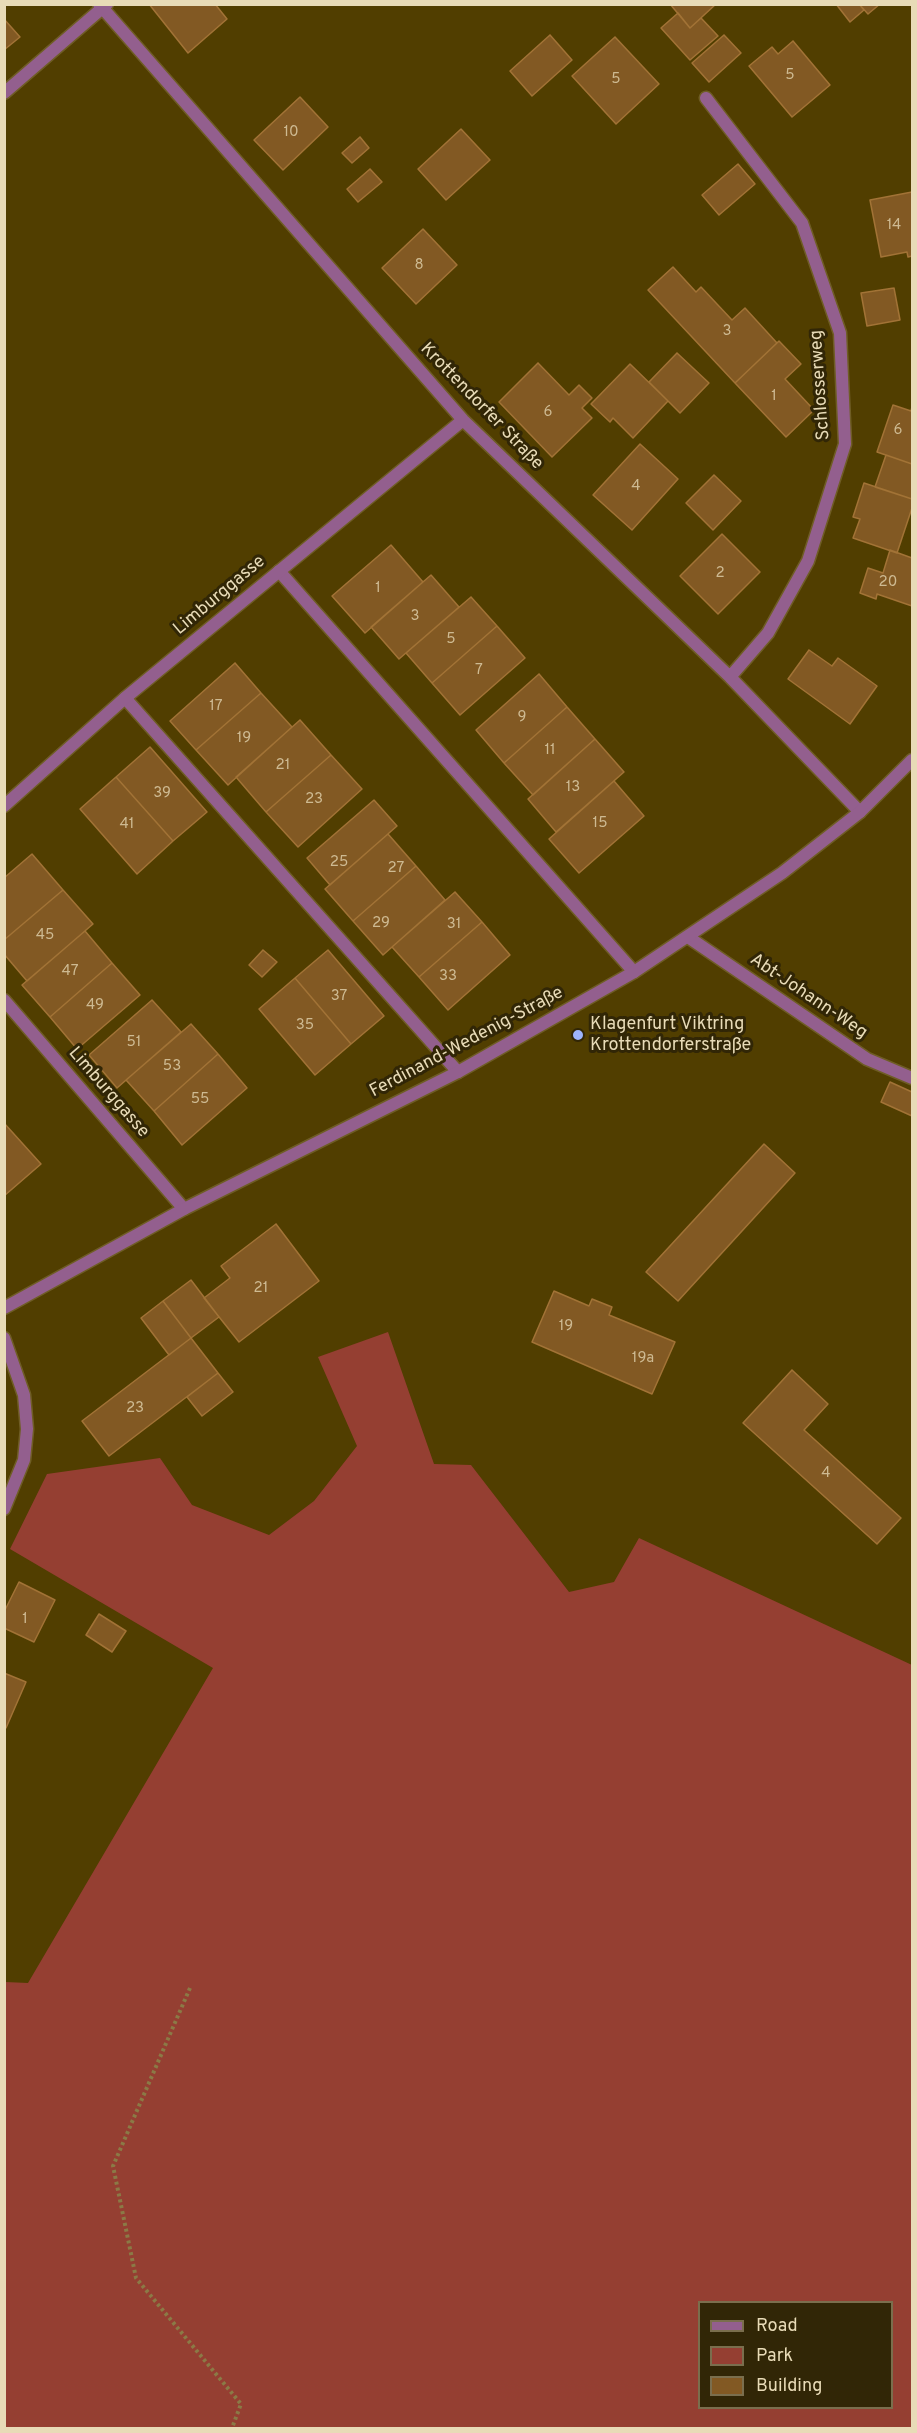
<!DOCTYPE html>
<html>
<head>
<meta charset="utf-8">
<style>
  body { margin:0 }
  #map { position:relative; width:917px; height:2433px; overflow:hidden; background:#513e00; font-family:Overpass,sans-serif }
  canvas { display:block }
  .frame { position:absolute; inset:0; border:6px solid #e8dbb7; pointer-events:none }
  .legend { position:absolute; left:698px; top:2301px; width:195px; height:108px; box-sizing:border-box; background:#312606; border:2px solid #7a6e4d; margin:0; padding:8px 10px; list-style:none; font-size:18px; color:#e8dbb7 }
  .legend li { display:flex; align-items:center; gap:12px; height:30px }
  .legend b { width:30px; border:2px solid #7a6e4d }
</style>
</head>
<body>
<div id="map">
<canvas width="917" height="2433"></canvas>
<div class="frame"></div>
<ul class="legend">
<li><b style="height:8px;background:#935f8e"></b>Road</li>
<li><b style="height:16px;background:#953f32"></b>Park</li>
<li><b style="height:16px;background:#825923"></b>Building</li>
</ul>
</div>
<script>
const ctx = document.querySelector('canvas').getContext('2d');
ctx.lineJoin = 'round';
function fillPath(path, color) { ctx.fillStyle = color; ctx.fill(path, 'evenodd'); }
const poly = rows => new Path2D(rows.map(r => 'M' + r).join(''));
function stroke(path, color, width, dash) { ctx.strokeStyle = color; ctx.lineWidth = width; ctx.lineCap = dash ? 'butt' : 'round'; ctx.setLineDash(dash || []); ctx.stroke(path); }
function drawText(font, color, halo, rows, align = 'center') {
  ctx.font = font + ' Overpass,sans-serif'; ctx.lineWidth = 6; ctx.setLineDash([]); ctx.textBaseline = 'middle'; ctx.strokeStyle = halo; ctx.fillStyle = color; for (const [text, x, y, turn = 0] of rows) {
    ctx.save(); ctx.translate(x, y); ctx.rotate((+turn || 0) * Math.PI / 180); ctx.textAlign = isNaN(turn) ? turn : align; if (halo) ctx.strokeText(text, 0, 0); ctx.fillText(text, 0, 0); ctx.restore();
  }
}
fillPath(poly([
  [388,1332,434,1464,471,1465,569,1592,614,1582,639,1538,912,1665,912,2428,5,2428,5,1982,28,1983,213,1668,10,1549,47,1474,160,1458,192,1505,269,1535,314,1501,357,1446,318,1357],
  [700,2302,892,2302,892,2408,700,2408]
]), '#953f32');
const building = poly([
  [149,4,215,4,227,19,188,53,149,4],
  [670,4,716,4,690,28,670,4],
  [836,4,859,4,864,10,850,22,836,4],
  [859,4,880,4,868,14,859,4],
  [678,13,690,28,701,18,718,36,690,60,661,28,678,13],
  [4,19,20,37,4,50,4,19],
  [550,35,572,60,532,96,510,71,550,35],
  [724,35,741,53,709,82,692,63,724,35],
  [615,37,659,84,616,124,572,76,615,37],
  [793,41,830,85,792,117,749,66,772,47,778,54,793,41],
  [300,97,328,127,283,170,254,140,300,97],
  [461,129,490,160,446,200,418,169,461,129],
  [360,137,369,148,352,163,342,153,360,137],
  [738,164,755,184,719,215,702,195,738,164],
  [370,169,382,182,358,202,347,189,370,169],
  [912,192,912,256,908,257,907,252,881,257,870,200,912,192],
  [423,229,457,265,416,304,382,268,423,229],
  [673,267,696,292,701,287,732,320,745,308,777,343,735,383,648,290,673,267],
  [894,288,900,320,867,326,861,293,894,288],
  [779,341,801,364,785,379,814,410,786,437,735,383,779,341],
  [677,353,709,383,680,413,649,382,677,353],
  [538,363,569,395,579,385,592,398,582,408,592,418,552,457,499,402,538,363],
  [630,364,668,401,633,438,613,418,610,422,591,404,630,364],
  [893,405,911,411,912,407,912,464,877,452,893,405],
  [640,444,678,479,632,530,593,495,640,444],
  [886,455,912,464,912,499,875,487,886,455],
  [714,475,741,501,713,530,686,503,714,475],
  [864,483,912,499,912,508,897,553,853,538,860,519,853,517,864,483],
  [722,534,760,572,718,614,680,576,722,534],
  [391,545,423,582,365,633,332,596,391,545],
  [890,550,912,558,912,606,877,594,876,599,860,593,868,568,883,573,890,550],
  [431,575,459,607,399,659,371,627,431,575],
  [471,597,497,626,432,683,406,653,471,597],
  [497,626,525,658,460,715,432,683,497,626],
  [809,650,832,666,838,658,877,686,850,724,788,679,809,650],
  [235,663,261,693,196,750,170,721,235,663],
  [539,674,567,707,504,763,476,730,539,674],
  [261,693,292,727,228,785,196,750,261,693],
  [567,707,595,739,533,795,504,763,567,707],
  [300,720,331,755,266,812,236,777,300,720],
  [595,739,624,772,556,832,528,799,595,739],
  [150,747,207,812,173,841,116,777,150,747],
  [331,755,362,789,298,847,266,812,331,755],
  [116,777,173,841,137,874,80,809,116,777],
  [614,781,644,816,579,873,549,839,614,781],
  [374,800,397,826,330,885,307,858,374,800],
  [388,834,416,866,353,921,325,889,388,834],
  [32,854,63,890,4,940,4,878,32,854],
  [416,866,445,900,383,955,353,921,416,866],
  [63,890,93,924,27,981,4,954,4,940,63,890],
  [455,892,482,922,419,977,392,947,455,892],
  [482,922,510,955,448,1010,419,977,482,922],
  [85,931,112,963,50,1017,22,985,85,931],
  [263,950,277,962,262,977,249,965,263,950],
  [328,950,384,1016,351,1044,295,978,328,950],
  [112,963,140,995,77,1049,50,1017,112,963],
  [295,978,351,1044,315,1075,259,1009,295,978],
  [152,1000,181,1032,117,1088,89,1055,152,1000],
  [191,1024,218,1054,154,1111,126,1080,191,1024],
  [218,1054,247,1088,182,1145,154,1111,218,1054],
  [890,1082,912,1092,912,1116,881,1102,890,1082],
  [4,1123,41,1164,4,1196,4,1123],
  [764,1144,795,1173,678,1301,646,1272,764,1144],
  [276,1224,319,1281,239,1342,204,1298,230,1278,221,1266,276,1224],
  [191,1280,219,1317,191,1338,163,1301,191,1280],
  [554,1291,589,1306,592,1299,612,1307,609,1315,675,1342,652,1394,532,1342,554,1291],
  [163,1301,191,1338,169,1355,141,1318,163,1301],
  [191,1338,218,1373,109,1456,82,1421,191,1338],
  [792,1370,828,1404,804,1430,901,1518,877,1544,743,1423,792,1370],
  [218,1373,233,1392,202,1416,187,1397,218,1373],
  [19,1582,55,1600,34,1642,4,1628,4,1612,19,1582],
  [99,1614,126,1631,112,1652,86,1635,99,1614],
  [4,1673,26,1682,6,1728,4,1727,4,1673]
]);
fillPath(building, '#825923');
stroke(building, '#a27336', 1.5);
const service = poly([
  [279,571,634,972],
  [125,698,458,1072]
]);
const minor = poly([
  [99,4,463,420,730,677,860,812],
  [4,93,107,4],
  [706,98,802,223,840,333,845,444,808,561,768,633,730,677],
  [4,806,125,698,463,420],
  [688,937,867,1059,912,1078],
  [4,1000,184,1209],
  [4,1338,24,1395,27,1429,24,1460,4,1509]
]);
const tertiary = poly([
  [4,1308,184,1209,458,1072,634,972,782,873,860,812,912,760]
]);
stroke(service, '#6f5d25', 15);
stroke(minor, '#6f5d25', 15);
stroke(tertiary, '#6f5d25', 15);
stroke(poly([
  [190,1988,113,2166,136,2278,241,2404,232,2428]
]), '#8b7a46', 4, [3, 3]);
stroke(service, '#935f8e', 12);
stroke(minor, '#935f8e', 12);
stroke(tertiary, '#935f8e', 12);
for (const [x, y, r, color] of [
  [578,1035,6,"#9db4fd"]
]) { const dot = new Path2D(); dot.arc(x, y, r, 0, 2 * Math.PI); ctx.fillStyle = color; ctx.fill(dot); stroke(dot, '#312606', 2); }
drawText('15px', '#ceba92', null, [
  ["5",790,76],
  ["5",616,80],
  ["10",291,133],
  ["14",894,226],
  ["8",419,266],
  ["3",727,332],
  ["1",774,397],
  ["6",548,413],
  ["6",898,431],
  ["4",636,487],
  ["2",720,574],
  ["20",888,583],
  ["1",378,589],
  ["3",415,617],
  ["5",451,640],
  ["7",479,671],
  ["17",216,707],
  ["9",522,718],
  ["19",244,739],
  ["11",550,751],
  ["21",283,766],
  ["13",573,788],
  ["39",162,794],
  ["23",314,800],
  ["15",600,824],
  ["41",127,825],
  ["25",339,863],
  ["27",396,869],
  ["29",381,924],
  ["31",454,925],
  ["45",45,936],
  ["47",70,972],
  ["33",448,977],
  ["37",339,997],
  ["49",95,1006],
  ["35",305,1026],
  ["51",134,1043],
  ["53",172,1067],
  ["55",200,1100],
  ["21",261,1289],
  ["19",566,1327],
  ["19a",643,1359],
  ["23",135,1409],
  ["4",826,1474],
  ["1",25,1620]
]);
drawText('18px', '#e8dbb7', '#312606', [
  ["Schlosserweg",821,385,-94],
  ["Krottendorfer Straße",481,407,46],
  ["Limburggasse",220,596,-40],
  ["Abt-Johann-Weg",808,997,34],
  ["Ferdinand-Wedenig-Straße",467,1043,-28],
  ["Limburggasse",108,1093,49]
]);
drawText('18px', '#e8dbb7', '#312606', [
  ["Klagenfurt Viktring",590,1025],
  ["Krottendorferstraße",590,1046]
], 'left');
</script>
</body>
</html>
